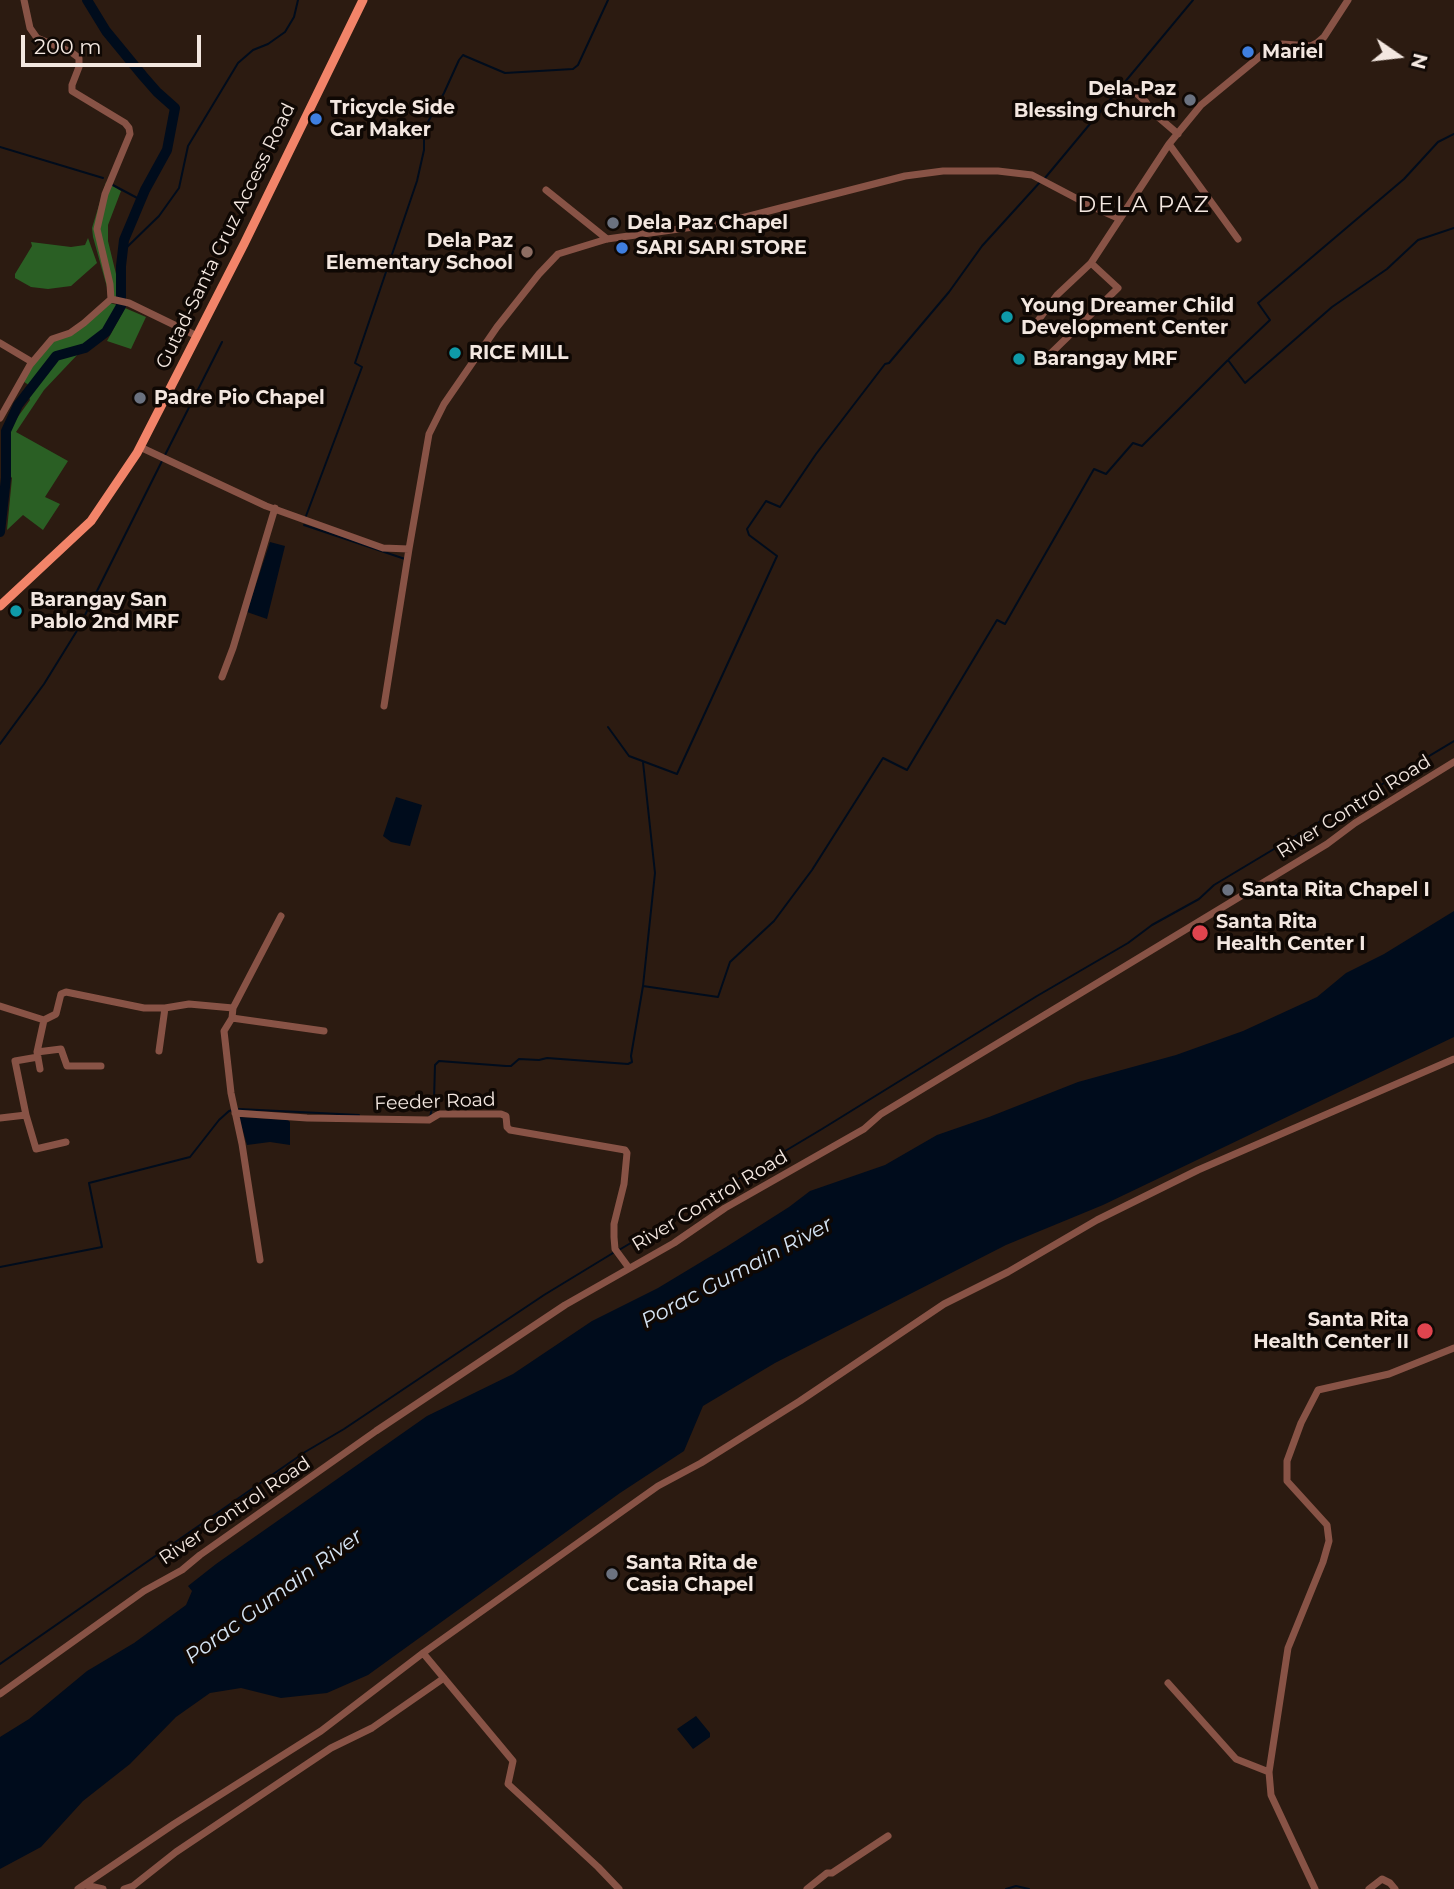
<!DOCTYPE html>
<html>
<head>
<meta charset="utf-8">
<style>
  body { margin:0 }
  #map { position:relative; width:1454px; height:1889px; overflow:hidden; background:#2c1b11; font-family:Montserrat,sans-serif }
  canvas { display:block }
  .north { position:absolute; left:1363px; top:21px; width:70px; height:70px; -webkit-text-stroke:5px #0f0804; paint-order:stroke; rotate:104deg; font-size:19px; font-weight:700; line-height:28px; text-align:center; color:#f3e7e0 }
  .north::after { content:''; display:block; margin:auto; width:24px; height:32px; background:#f3e7e0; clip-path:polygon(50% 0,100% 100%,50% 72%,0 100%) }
  .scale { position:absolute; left:21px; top:35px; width:180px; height:32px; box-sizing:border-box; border:4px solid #f3e7e0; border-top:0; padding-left:9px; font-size:21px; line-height:24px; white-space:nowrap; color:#f3e7e0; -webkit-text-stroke:5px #0f0804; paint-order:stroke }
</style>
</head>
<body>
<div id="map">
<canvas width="1454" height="1889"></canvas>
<div class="north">N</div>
<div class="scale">200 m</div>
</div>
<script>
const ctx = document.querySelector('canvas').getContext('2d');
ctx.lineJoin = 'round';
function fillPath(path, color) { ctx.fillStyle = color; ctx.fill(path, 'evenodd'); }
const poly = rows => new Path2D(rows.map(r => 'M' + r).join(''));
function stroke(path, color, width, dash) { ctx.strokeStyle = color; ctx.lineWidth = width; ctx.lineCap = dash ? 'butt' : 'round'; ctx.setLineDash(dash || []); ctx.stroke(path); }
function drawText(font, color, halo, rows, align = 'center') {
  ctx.font = font + ' Montserrat,sans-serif'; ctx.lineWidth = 7; ctx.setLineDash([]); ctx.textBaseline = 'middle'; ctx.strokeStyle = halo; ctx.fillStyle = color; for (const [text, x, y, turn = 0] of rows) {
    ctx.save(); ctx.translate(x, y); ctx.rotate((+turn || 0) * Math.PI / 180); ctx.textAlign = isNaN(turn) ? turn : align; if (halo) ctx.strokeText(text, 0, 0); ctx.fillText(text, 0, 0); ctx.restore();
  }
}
fillPath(poly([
  [106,182,121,191,108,225,108,241,116,274,119,299,110,298,93,237,92,228],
  [88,238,97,263,71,286,48,289,31,287,15,278,15,274,32,246,31,242,71,247,85,245],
  [107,302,117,305,103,330,84,344,54,355,30,386,20,379,52,340,70,334],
  [125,308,146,317,131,349,107,341],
  [79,353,44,390,16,432,68,461,45,497,60,504,43,530,23,515,7,530,12,478,8,473,9,429,30,400,29,397,58,359]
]), '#2a5f24');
fillPath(poly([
  [270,542,285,546,267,619,247,612],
  [396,797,422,805,410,846,391,842,383,836],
  [1454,911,1454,1037,1103,1205,1006,1245,775,1363,703,1406,684,1451,620,1493,368,1675,327,1693,281,1698,241,1688,210,1693,176,1717,130,1764,83,1801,41,1847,0,1869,0,1737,29,1719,87,1671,134,1643,186,1605,192,1591,188,1586,216,1564,427,1416,513,1374,592,1321,658,1288,726,1247,789,1207,810,1191,885,1165,937,1135,989,1117,1078,1082,1176,1055,1243,1031,1317,997,1346,973,1384,954],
  [239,1117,288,1120,290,1122,290,1145,270,1142,247,1145],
  [696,1716,710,1733,710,1737,693,1749,677,1729]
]), '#000c1c');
stroke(poly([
  [0,147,103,178],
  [1045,178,1193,0],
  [111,184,141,200],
  [122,256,126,248,159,216,179,188,188,146,238,63,253,50,268,44,285,32,294,17,298,0],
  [1229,359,1270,320,1258,303,1404,179,1438,142,1454,134],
  [165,455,222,342],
  [306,516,362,367,355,363,417,181,424,150,424,129,444,93,459,60,463,55,465,56,505,73,573,69,578,65,608,0],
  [304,525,405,559],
  [608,727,629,756,677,774,777,556,749,535,747,529,766,501,780,507,816,454,885,364,889,363,949,292,982,246,1041,181],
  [0,744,44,684,78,629,162,461],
  [643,986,718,997,730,962,774,921,812,870,883,758,907,770,997,620,1005,624,1094,469,1106,474,1133,443,1142,446,1228,360,1245,383,1332,307,1387,269,1418,240,1454,228],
  [239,1109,359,1115],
  [430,1117,434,1100,435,1065,439,1061,506,1066,511,1066,519,1059,539,1060,547,1058,628,1064,632,1062,631,1056,643,986,655,873,643,762],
  [619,1250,822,1129,1037,996,1128,943,1152,925,1199,899,1214,885,1454,741],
  [0,1267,102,1247,89,1183,190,1157,219,1120,229,1111,233,1110],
  [0,1664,305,1452,344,1429,544,1295,613,1253],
  [1006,1889,1016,1886,1029,1889]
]), '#000c1c', 2);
stroke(poly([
  [0,532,6,478,6,431,18,405,56,356,85,348,106,332,121,306,121,266,124,240,145,190,167,150,175,108,157,92,143,76,106,31,87,0]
]), '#000c1c', 10);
stroke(poly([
  [1128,86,1146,102,1150,110,1178,134],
  [1169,144,1238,239],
  [546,190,607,239],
  [111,299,129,303,197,336],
  [1031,330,1057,295,1091,263,1169,144,1201,105,1269,49,1282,44,1311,46,1317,43,1324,37,1348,0],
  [0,343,32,362],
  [1045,359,1118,288,1091,263],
  [0,418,30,365,52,339,70,333,84,323,111,299,110,284,97,229,105,194,130,134,129,128,125,123,72,91,72,85,79,67,79,58,71,52,37,38,30,28,24,0],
  [140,447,266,506,383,548,409,549,429,434,444,404,497,327,539,274,558,254,607,239,722,223,905,176,943,171,998,171,1032,175,1091,206,1120,219],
  [222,677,233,648,275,508],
  [384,706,409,549],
  [0,1006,44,1020,56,1014,61,994,66,992,144,1008,165,1008,189,1004,233,1008],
  [232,1018,324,1031],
  [159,1051,165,1008],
  [37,1052,61,1049,67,1066,101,1066],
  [40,1069,37,1052,44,1020],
  [235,1113,307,1118,429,1120,439,1114,501,1114,506,1116,507,1127,510,1130,625,1150,627,1153,624,1184,614,1224,614,1237,615,1249,629,1268],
  [26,1115,36,1149,66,1142],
  [0,1118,26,1115,15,1061,38,1057],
  [260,1260,242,1144,231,1093,224,1031,232,1018,233,1008,281,916],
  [423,1653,513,1761,508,1784,598,1867,619,1889],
  [1168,1683,1236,1759,1269,1772],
  [0,1694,144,1591,182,1570,200,1555,376,1431,565,1305,674,1243,725,1208,864,1129,881,1114,1327,844,1355,823,1454,762],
  [85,1885,103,1889],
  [78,1889,174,1824,321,1731,423,1653,658,1486,701,1463,800,1401,944,1304,1008,1272,1097,1220,1198,1170,1454,1059],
  [124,1889,133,1886,176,1852,331,1748,372,1728,444,1678],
  [807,1889,827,1873,832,1873,888,1836],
  [1315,1889,1271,1795,1269,1772,1288,1648,1323,1562,1329,1541,1327,1525,1287,1481,1287,1461,1301,1423,1318,1390,1389,1374,1454,1348],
  [1369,1889,1382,1879,1390,1883,1395,1889]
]), '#885346', 7);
stroke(poly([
  [0,606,91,521,137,453,244,244,363,0]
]), '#f28469', 9);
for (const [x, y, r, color] of [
  [1248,52,7,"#3f7fe0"],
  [1190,100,7,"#6b7280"],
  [316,119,7,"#3f7fe0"],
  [613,223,7,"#6b7280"],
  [622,248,7,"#3f7fe0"],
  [527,252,7,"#8d6e63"],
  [1007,317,7,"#0f9aa8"],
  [455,353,7,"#0f9aa8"],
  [1019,359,7,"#0f9aa8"],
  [140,398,7,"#6b7280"],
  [16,611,7,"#0f9aa8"],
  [1228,890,7,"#6b7280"],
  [1200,933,9,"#e0444e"],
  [1425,1331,9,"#e0444e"],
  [612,1574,7,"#6b7280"]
]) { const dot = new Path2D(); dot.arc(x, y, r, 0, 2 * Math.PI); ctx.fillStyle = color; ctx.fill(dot); stroke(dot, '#0f0804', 2.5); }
drawText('bold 19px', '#f3e7e0', '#0f0804', [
  ["Mariel",1262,52],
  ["Dela-Paz",1176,89,"right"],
  ["Blessing Church",1176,111,"right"],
  ["Tricycle Side",330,108],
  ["Car Maker",330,130],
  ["Dela Paz Chapel",627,223],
  ["Dela Paz",513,241,"right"],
  ["Elementary School",513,263,"right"],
  ["SARI SARI STORE",636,248],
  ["Young Dreamer Child",1021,306],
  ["Development Center",1021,328],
  ["RICE MILL",469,353],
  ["Barangay MRF",1033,359],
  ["Padre Pio Chapel",154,398],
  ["Barangay San",30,600],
  ["Pablo 2nd MRF",30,622],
  ["Santa Rita Chapel I",1242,890],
  ["Santa Rita",1216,922],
  ["Health Center I",1216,944],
  ["Santa Rita",1409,1320,"right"],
  ["Health Center II",1409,1342,"right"],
  ["Santa Rita de",626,1563],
  ["Casia Chapel",626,1585]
], 'left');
drawText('19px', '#f3e7e0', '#0f0804', [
  ["Gutad-Santa Cruz Access Road",226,236,-64],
  ["River Control Road",1354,807,-32],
  ["Feeder Road",435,1102,-2],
  ["River Control Road",710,1201,-31],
  ["River Control Road",235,1511,-34]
]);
drawText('italic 21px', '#d5e4f4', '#0f0804', [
  ["Porac Gumain River",737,1273,-28],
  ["Porac Gumain River",274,1597,-36]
]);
ctx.letterSpacing = '2px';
drawText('23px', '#f3e7e0', '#0f0804', [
  ["DELA PAZ",1144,205]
]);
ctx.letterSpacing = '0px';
</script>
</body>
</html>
